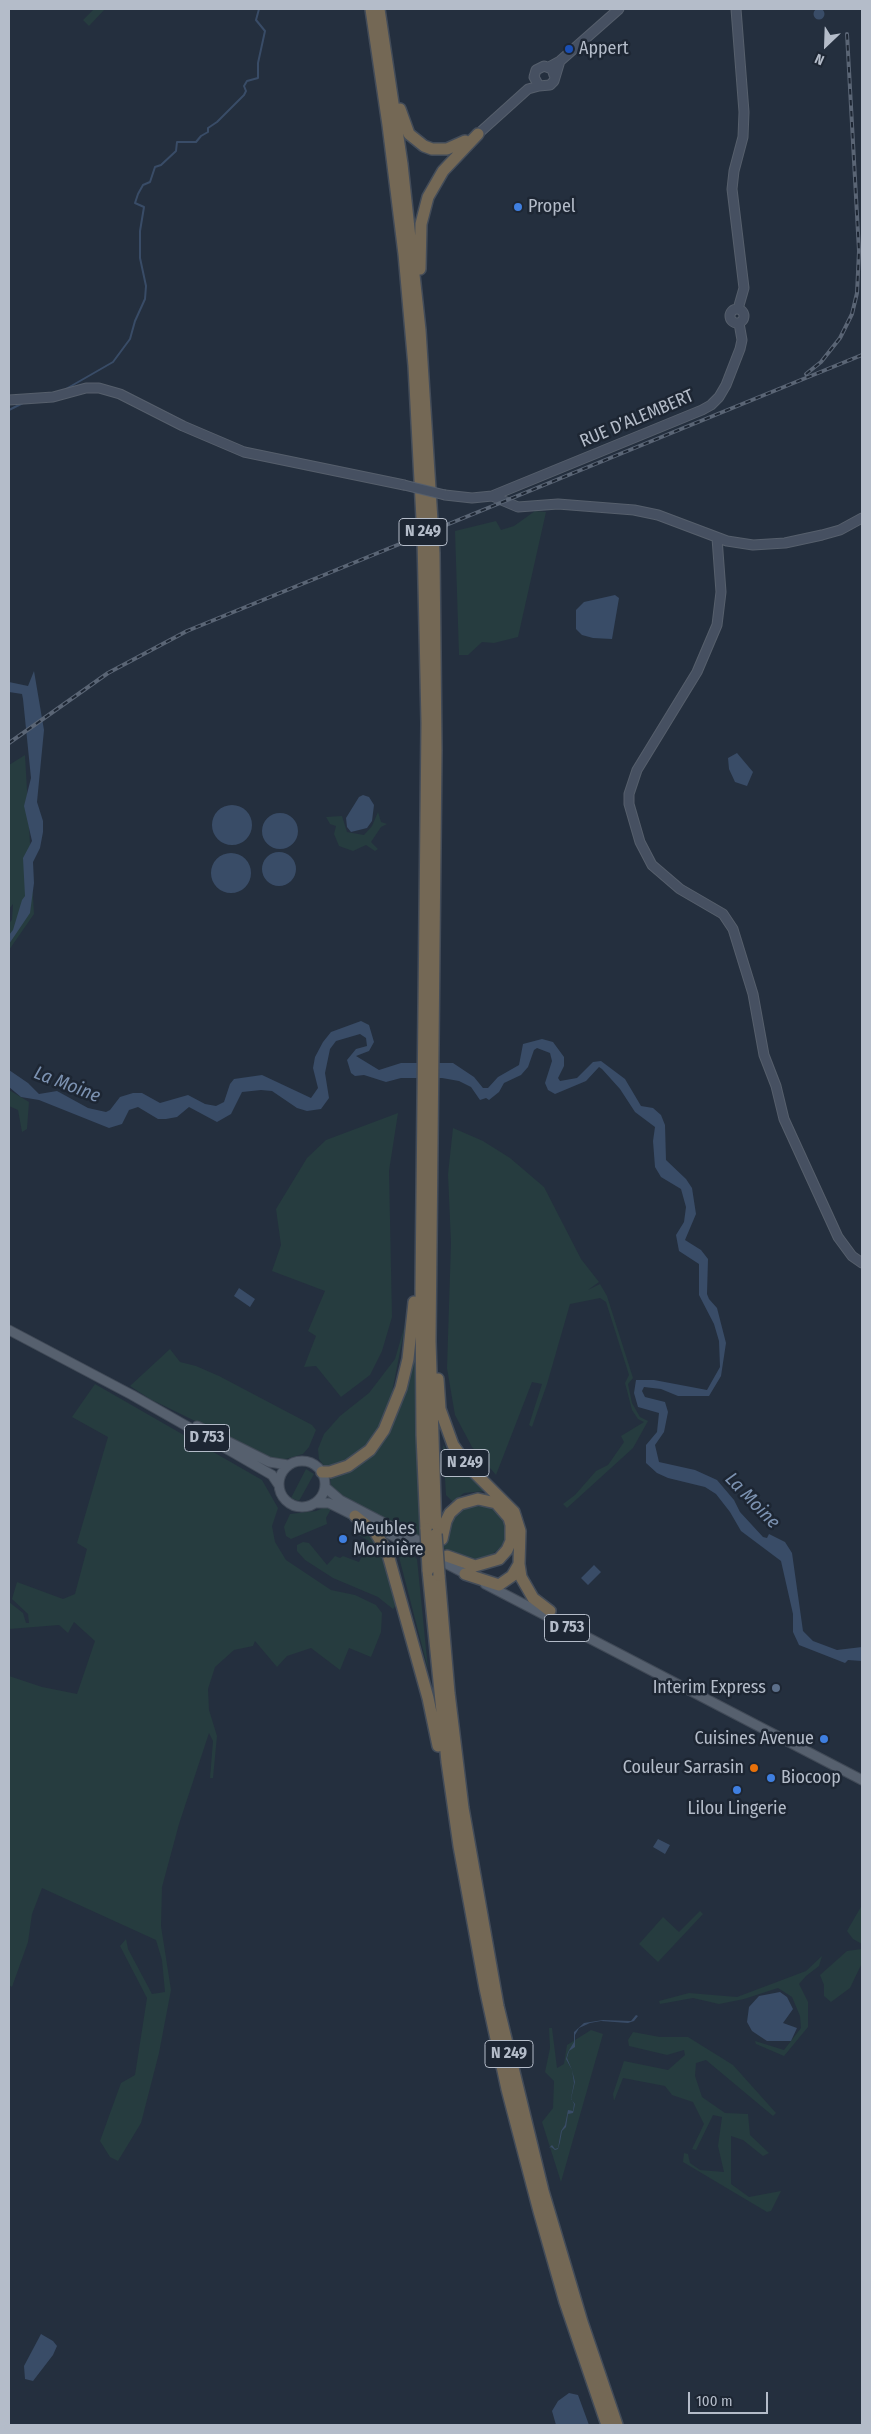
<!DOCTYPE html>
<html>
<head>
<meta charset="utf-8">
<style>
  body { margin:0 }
  #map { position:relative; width:871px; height:2434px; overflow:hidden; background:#242f3e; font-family:"Fira Sans Condensed",sans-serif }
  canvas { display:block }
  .frame { position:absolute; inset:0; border:10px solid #b4bcc9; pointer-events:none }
  .north { position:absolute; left:801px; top:20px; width:50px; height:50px; -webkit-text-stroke:4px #1d2633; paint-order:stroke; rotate:204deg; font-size:14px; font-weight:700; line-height:20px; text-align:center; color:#b4bcc9 }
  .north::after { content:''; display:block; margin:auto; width:18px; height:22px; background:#b4bcc9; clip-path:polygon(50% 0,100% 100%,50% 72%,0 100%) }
  .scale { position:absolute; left:688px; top:2392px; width:80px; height:22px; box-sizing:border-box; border:2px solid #b4bcc9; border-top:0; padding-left:6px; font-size:15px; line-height:18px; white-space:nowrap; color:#b4bcc9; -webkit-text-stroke:4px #1d2633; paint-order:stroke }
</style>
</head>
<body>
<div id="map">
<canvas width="871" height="2434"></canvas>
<div class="frame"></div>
<div class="north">N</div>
<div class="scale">100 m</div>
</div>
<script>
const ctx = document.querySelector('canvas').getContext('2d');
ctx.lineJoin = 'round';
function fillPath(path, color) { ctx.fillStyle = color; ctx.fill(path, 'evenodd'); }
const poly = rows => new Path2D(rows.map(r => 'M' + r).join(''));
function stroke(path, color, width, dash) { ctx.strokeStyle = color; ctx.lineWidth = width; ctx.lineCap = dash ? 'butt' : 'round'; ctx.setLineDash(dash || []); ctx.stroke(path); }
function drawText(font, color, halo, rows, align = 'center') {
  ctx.font = font + ' "Fira Sans Condensed",sans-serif'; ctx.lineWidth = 5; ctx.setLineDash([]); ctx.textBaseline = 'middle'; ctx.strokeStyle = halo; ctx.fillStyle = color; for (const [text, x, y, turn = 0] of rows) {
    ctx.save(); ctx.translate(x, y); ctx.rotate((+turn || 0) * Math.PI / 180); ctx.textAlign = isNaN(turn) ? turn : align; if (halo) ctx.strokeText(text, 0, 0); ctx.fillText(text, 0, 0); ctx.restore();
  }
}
fillPath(poly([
  [94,9,105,9,89,26,83,20],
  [535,511,546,512,518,637,494,643,482,642,468,655,459,655,455,531,496,521,501,530,514,526],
  [25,755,34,914,9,950,9,923,12,920,13,904,9,909,9,765],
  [378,812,381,822,387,824,381,827,371,842,378,849,375,851,366,845,353,851,339,846,334,834,336,826,330,824,326,817,342,816,347,832,364,835,372,826],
  [9,1090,29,1102,27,1129,22,1132,18,1110,9,1106],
  [398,1113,389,1171,392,1317,382,1351,370,1375,341,1397,316,1366,304,1367,316,1336,308,1331,325,1291,272,1271,281,1245,276,1209,307,1158,326,1140],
  [453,1128,483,1141,510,1158,544,1187,581,1259,599,1282,588,1290,600,1284,607,1296,633,1378,628,1384,632,1403,640,1417,648,1421,633,1448,567,1508,563,1504,575,1495,596,1471,608,1465,624,1442,621,1436,644,1422,638,1419,632,1410,625,1383,629,1375,606,1302,600,1298,570,1304,547,1384,532,1427,529,1425,542,1384,532,1382,496,1475,472,1447,455,1415,447,1368,451,1243,448,1174],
  [406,1321,389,1408,377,1436,358,1455,331,1468,324,1466,319,1459,318,1449,324,1434,340,1416,369,1393,395,1359],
  [416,1340,421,1530,452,1519,462,1510,475,1506,490,1507,501,1516,507,1530,505,1544,486,1559,469,1560,451,1552,334,1492,331,1486,330,1476,375,1451],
  [170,1349,180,1362,196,1366,219,1376,312,1425,316,1430,309,1447,303,1454,279,1461,273,1459,150,1399,130,1386],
  [95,1384,262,1480,278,1508,272,1526,275,1542,286,1560,331,1590,355,1595,376,1605,382,1613,381,1632,371,1657,349,1648,340,1670,311,1648,287,1656,277,1667,255,1641,253,1646,234,1650,215,1667,208,1689,209,1710,217,1736,213,1778,210,1778,213,1741,209,1733,179,1824,162,1887,161,1926,171,1990,159,2053,141,2123,118,2161,110,2157,100,2141,121,2083,135,2075,147,1998,120,1946,126,1939,128,1949,152,1994,165,1992,162,1960,156,1940,42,1888,32,1914,28,1942,12,1987,9,1985,9,1676,42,1687,77,1694,95,1641,74,1622,68,1633,59,1625,9,1629,9,1602,23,1613,26,1623,29,1623,28,1614,12,1599,17,1582,63,1599,75,1594,87,1549,77,1543,108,1437,72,1417],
  [443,1445,464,1472,485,1491,464,1493,453,1502,446,1495],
  [306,1469,314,1474,299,1501,291,1498],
  [325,1507,331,1508,369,1529,379,1538,398,1603,393,1609,378,1597,333,1578,305,1560,297,1551,297,1545,303,1542,309,1543,327,1565,335,1556,340,1558,343,1556,359,1562,369,1541,352,1531,357,1524,331,1509,326,1518,327,1524,291,1539,286,1536,284,1527,290,1514,316,1511],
  [408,1551,417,1559,428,1669,399,1557],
  [862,1905,862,1944,853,1939,847,1931],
  [700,1911,703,1914,658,1962,639,1944,663,1917,679,1932],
  [862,1949,862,1963,850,1988,831,2002,824,1996,824,1985,820,1975,847,1951],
  [822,1956,819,1966,806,1976,799,1984,808,2002,808,2027,784,2056,756,2044,755,2041,784,2050,801,2028,800,2016,792,1997,778,1988,744,1999,719,2004,693,1998,660,2004,659,2001,689,1993,737,1997,806,1971],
  [549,2028,552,2028,557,2068,564,2064,567,2045,591,2030,603,2034,561,2182,542,2122,553,2108,554,2081,545,2072,550,2048],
  [633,2032,660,2037,688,2037,733,2065,776,2113,773,2116,706,2060,696,2063,695,2076,702,2097,725,2113,748,2114,750,2135,769,2153,763,2156,743,2140,731,2136,731,2184,749,2197,781,2191,771,2211,767,2212,683,2162,684,2153,688,2154,690,2163,700,2170,724,2172,718,2146,722,2117,713,2115,696,2150,692,2149,704,2124,693,2102,672,2095,665,2086,623,2078,614,2101,613,2094,624,2061,668,2070,685,2055,684,2050,667,2055,629,2046,628,2040]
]), '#263c3f');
fillPath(poly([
  '813.5 14a5.5 5.5 0 1 1 11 0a5.5 5.5 0 1 1-11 0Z',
  [615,595,619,598,612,639,593,638,582,635,576,629,576,610,584,602],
  [34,671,44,730,37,802,43,821,43,832,40,848,33,862,34,883,30,913,9,944,9,935,13,930,22,900,25,896,23,858,32,841,24,806,31,778,23,699,22,694,9,692,9,682,28,686],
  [737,753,753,772,747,786,735,782,729,769,728,758],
  [363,795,369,797,374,805,372,821,367,828,351,832,347,827,346,818,359,797],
  '212 825a20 20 0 1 1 40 0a20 20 0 1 1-40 0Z',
  '262 831a18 18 0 1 1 36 0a18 18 0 1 1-36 0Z',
  '262 869a17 17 0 1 1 34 0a17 17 0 1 1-34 0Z',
  '211 873a20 20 0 1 1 40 0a20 20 0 1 1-40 0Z',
  [361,1021,369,1025,374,1042,369,1051,356,1056,379,1070,401,1063,453,1063,474,1077,483,1088,488,1088,498,1077,519,1065,523,1044,542,1039,553,1042,564,1057,564,1066,558,1078,560,1081,577,1078,593,1062,601,1061,625,1079,641,1106,653,1108,661,1115,665,1125,666,1160,686,1179,692,1188,696,1214,685,1240,701,1250,708,1259,707,1294,709,1299,717,1308,726,1343,721,1376,709,1396,678,1396,661,1389,644,1387,642,1391,645,1397,665,1402,668,1412,664,1432,655,1445,659,1462,695,1470,717,1480,734,1500,740,1512,763,1537,767,1538,769,1534,785,1542,792,1553,803,1631,813,1641,837,1650,862,1647,862,1661,848,1660,845,1663,799,1645,793,1632,793,1614,781,1561,741,1531,730,1512,716,1494,705,1487,668,1478,657,1473,646,1463,646,1445,657,1432,659,1413,638,1407,634,1393,636,1380,654,1380,707,1390,720,1367,719,1341,714,1324,699,1295,699,1264,679,1251,676,1235,684,1222,686,1207,681,1189,661,1177,655,1167,653,1141,655,1127,635,1112,620,1089,602,1069,599,1067,586,1081,555,1094,548,1090,545,1083,552,1061,550,1053,537,1048,534,1050,528,1067,521,1075,504,1083,499,1092,489,1100,486,1098,480,1100,471,1087,459,1081,442,1078,401,1078,386,1082,364,1075,355,1076,351,1073,347,1060,356,1049,367,1046,366,1038,360,1034,336,1041,330,1049,325,1073,329,1098,321,1109,307,1111,297,1108,272,1091,261,1090,242,1092,231,1114,217,1122,189,1107,177,1117,166,1119,158,1119,138,1107,129,1110,122,1124,109,1128,39,1100,21,1097,9,1087,9,1070,28,1083,39,1094,57,1091,88,1108,106,1112,110,1110,120,1097,133,1093,142,1093,160,1103,188,1095,205,1104,216,1106,224,1102,230,1084,234,1079,262,1075,311,1098,318,1088,313,1068,315,1057,323,1042,331,1032],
  [239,1288,255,1299,250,1307,234,1296],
  [594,1565,601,1572,588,1585,581,1578],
  [658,1839,670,1845,665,1854,653,1847],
  [780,1992,787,1997,793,2009,783,2023,797,2028,791,2041,767,2041,752,2031,747,2022,749,2007,759,1996],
  [636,2015,638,2016,634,2021,628,2023,601,2021,590,2023,579,2028,575,2035,575,2047,569,2051,567,2058,572,2070,575,2082,571,2099,575,2104,574,2109,573,2113,568,2114,566,2127,562,2131,560,2142,558,2149,555,2150,551,2147,549,2148,552,2145,555,2149,558,2148,561,2131,565,2125,568,2110,573,2111,574,2104,571,2098,574,2083,572,2070,566,2059,568,2052,574,2042,574,2032,584,2023,603,2020,631,2021],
  [41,2334,53,2341,57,2346,53,2355,33,2381,25,2379,24,2366],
  [569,2393,578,2395,589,2425,556,2425,552,2411,558,2401]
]), '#394c67');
stroke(poly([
  [66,389,113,362,130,339,135,321,145,299,146,286,140,258,140,231,144,207,135,203,138,194,143,185,150,182,155,167,161,165,176,151,177,142,196,142,201,136,208,132,208,128,217,122,244,95,246,91,244,86,247,81,258,78,258,63,265,31,256,20,259,9],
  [9,410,23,403]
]), '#394c67', 2);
const secondary = poly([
  [736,9,744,112,743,137,734,171,732,189,744,288,738,309],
  [549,67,560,61,619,9],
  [554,75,552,69,544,66,536,70,534,77,539,86,550,85,554,81,560,61],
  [478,134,528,89,539,86],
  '730 316a7 7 0 1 1 14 0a7 7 0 1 1-14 0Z',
  [9,400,53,397,86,388,99,388,120,394,183,426,244,452,404,485],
  [445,495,472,498,492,496,518,507,558,504,634,510,658,515,727,541,753,545,785,543,822,535,840,530,862,518],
  [492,496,702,410,711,405,719,397,726,385,740,349,742,340,739,323],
  [717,538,721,592,717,625,697,672,637,770,629,794,629,804,640,842,652,865,680,889,723,914,733,929,753,994,764,1055,776,1086,784,1119,838,1237,852,1256,862,1263]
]);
const primary = poly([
  [9,1330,132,1395,234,1453,272,1475,278,1484],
  [197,1426,269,1462,288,1465],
  '279 1484a23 23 0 1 1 46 0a23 23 0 1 1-46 0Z',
  [325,1487,340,1500,430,1547],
  [315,1503,329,1503,359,1518],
  [370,1524,470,1576],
  [485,1584,862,1780]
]);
const highway = poly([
  [371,9,388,125,404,254,414,366,423,538,427,723,421,1288,422,1435,426,1529],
  [379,9,402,164,420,330,434,553,436,750,430,1341,436,1534],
  [400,109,409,134,424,146,432,149,447,149,465,141],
  [420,269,421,224,428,197,443,171,478,134],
  [438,1379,440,1409,453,1445,468,1466,514,1512,520,1531,519,1564,521,1577,533,1598,550,1611],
  [322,1472,330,1472,348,1466,370,1450,384,1430,401,1388,408,1359,414,1302],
  [355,1516,375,1532,387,1551,428,1698,438,1746],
  [442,1539,446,1521,450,1513,460,1504,478,1499,496,1503,509,1518,511,1525,511,1541,507,1550,499,1559,475,1566,447,1556],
  [428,1570,447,1762,459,1846,485,1988,507,2089,539,2211,565,2302,607,2425],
  [465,1574,499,1585,512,1576,519,1564],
  [439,1575,449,1693,463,1808,498,2006,543,2191,582,2322,617,2425]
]);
stroke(secondary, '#565f6c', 11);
stroke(primary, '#414a57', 11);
stroke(highway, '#434c59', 14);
stroke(secondary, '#465061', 9);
stroke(primary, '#56606e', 9);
stroke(highway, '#746855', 11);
const rail = poly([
  [806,374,821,362,840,338,852,314,857,293,859,251,847,34],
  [9,743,108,673,187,631,862,355]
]);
stroke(rail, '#5a6575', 4);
stroke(rail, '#1d2633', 2, [5.5]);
const secondaryBridge = poly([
  [404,485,445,495]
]);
const highwayBridge = poly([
  [426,1529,428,1570],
  [436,1534,439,1575]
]);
stroke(secondaryBridge, '#565f6c', 11, []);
stroke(highwayBridge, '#434c59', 14, []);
stroke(secondaryBridge, '#465061', 9);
stroke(highwayBridge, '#746855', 11);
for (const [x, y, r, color] of [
  [569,49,5,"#1a4fb4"],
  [518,207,5,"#3f7fe0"],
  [343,1539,5,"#3f7fe0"],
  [776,1688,5,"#5c6f8a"],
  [824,1739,5,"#3f7fe0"],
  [754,1768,5,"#e8710a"],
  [771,1778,5,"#3f7fe0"],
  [737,1790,5,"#3f7fe0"]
]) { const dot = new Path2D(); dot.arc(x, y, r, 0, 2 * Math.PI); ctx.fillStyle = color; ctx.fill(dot); stroke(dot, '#1d2633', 2); }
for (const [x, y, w] of [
  [423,532,48],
  [207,1438,45],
  [465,1463,48],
  [567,1628,45],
  [509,2054,48]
]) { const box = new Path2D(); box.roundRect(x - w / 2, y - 13.5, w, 27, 4); ctx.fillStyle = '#1d2633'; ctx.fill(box); stroke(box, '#b4bcc9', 1); }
drawText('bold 16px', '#b4bcc9', null, [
  ["N 249",423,532],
  ["D 753",207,1438],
  ["N 249",465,1463],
  ["D 753",567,1628],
  ["N 249",509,2054]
]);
drawText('18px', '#b4bcc9', '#1d2633', [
  ["Appert",579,49],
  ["Propel",528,207],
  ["Meubles",353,1529],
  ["Morinière",353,1550],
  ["Interim Express",766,1688,"right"],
  ["Cuisines Avenue",814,1739,"right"],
  ["Couleur Sarrasin",744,1768,"right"],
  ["Biocoop",781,1778],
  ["Lilou Lingerie",737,1809,"center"]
], 'left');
drawText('18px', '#b4bcc9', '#1d2633', [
  ["RUE D’ALEMBERT",637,419,-23]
]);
drawText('italic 19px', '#7c92b1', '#1d2633', [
  ["La Moine",67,1085,21],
  ["La Moine",752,1501,46]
]);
</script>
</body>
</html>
